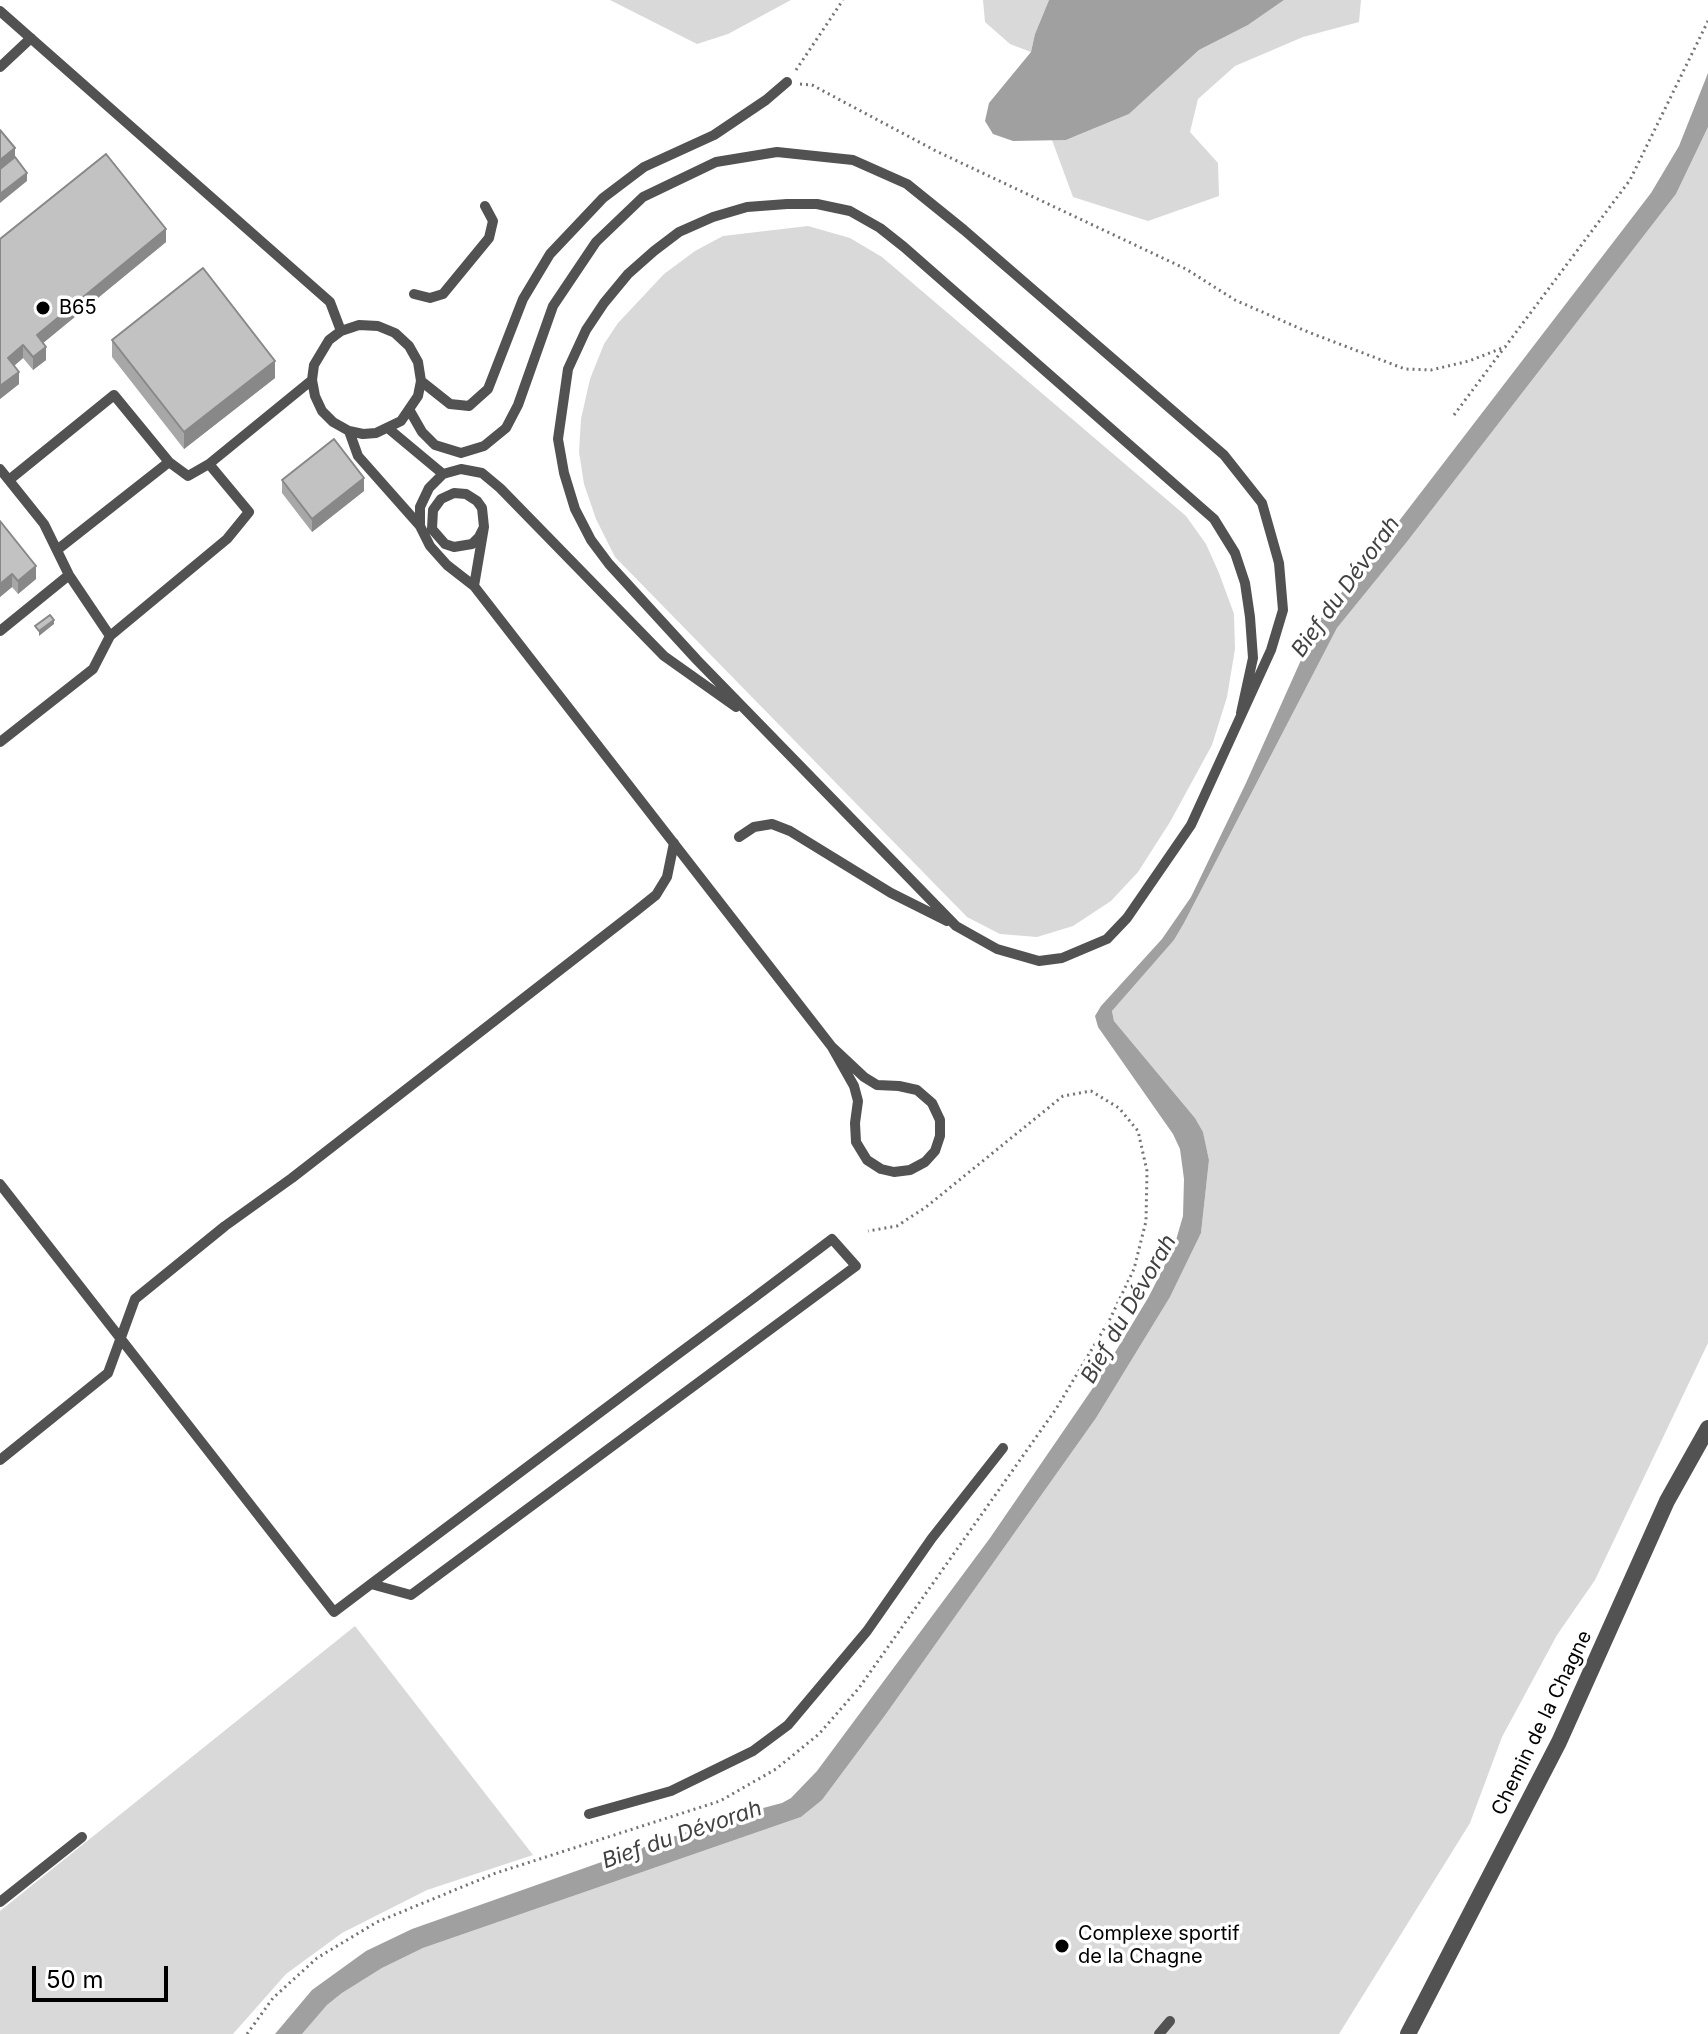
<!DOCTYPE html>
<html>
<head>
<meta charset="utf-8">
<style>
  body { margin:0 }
  #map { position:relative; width:1708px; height:2034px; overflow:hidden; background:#fff; font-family:Inter,sans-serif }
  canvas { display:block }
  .scale { position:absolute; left:32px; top:1966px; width:136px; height:36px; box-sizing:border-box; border:4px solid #000; border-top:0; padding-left:10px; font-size:24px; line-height:28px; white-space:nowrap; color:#000; -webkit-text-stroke:6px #fff; paint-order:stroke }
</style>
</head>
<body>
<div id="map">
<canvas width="1708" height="2034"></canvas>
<div class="scale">50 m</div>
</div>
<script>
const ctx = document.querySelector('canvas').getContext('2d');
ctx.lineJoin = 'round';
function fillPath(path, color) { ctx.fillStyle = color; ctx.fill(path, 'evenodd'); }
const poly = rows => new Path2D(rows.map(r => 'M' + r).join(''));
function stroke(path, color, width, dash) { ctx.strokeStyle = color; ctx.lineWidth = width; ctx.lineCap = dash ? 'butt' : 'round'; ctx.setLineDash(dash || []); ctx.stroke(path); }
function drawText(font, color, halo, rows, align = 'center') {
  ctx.font = font + ' Inter,sans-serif'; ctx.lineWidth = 7; ctx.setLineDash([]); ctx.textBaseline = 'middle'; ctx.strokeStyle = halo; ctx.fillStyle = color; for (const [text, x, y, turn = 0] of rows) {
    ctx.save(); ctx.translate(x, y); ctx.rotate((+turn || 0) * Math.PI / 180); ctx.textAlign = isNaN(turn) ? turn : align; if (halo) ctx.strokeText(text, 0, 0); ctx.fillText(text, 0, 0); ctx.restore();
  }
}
fillPath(poly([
  [610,0,791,0,728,34,697,44],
  [983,0,1049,0,1035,34,1031,52,1010,44,985,22],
  [1284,0,1361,0,1359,22,1303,37,1235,66,1198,99,1190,132,1218,163,1219,196,1148,221,1073,197,1052,140,1066,140,1081,134,1129,114,1199,50,1248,25],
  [1708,127,1708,1343,1595,1580,1557,1635,1502,1737,1470,1823,1339,2034,302,2034,327,2005,342,1993,382,1968,423,1948,801,1817,822,1800,886,1714,1096,1418,1170,1297,1201,1233,1209,1160,1203,1132,1195,1118,1114,1021,1112,1011,1174,940,1184,923,1337,628,1406,543,1676,194],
  [808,226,850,238,882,257,1186,516,1206,544,1219,573,1234,614,1235,649,1227,697,1212,745,1170,822,1138,872,1111,901,1073,926,1037,937,1000,934,967,917,615,557,596,519,584,484,579,452,581,419,590,379,604,344,618,323,664,274,695,251,723,236],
  [355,1626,533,1855,427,1890,342,1933,286,1974,233,2034,0,2034,0,1911]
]), '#d9d9d9');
fillPath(poly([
  [1049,0,1284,0,1248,25,1199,50,1129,114,1066,140,1013,141,993,134,985,121,989,103,1031,52,1035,34],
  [1708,73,1708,127,1676,194,1406,543,1337,628,1184,923,1174,940,1112,1011,1114,1021,1195,1118,1203,1132,1209,1160,1201,1233,1170,1297,1096,1418,886,1714,822,1800,801,1817,423,1948,382,1968,342,1993,327,2005,302,2034,275,2034,312,1990,366,1951,412,1929,729,1817,782,1803,791,1798,817,1771,990,1538,1097,1382,1148,1298,1174,1247,1183,1216,1184,1179,1180,1149,1173,1134,1098,1027,1095,1016,1101,1006,1162,939,1191,897,1246,783,1318,622,1399,521,1651,193,1679,146]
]), '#a0a0a0');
stroke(poly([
  [796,70,843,0],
  [800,84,812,85,936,151,1186,269,1235,300,1308,332,1405,369,1431,370,1469,361,1505,347,1630,180,1708,21],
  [1454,415,1504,348],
  [247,2034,273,1998,317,1958,377,1922,496,1873,720,1801,776,1769,819,1734,859,1688,1056,1409,1110,1319,1134,1269,1146,1221,1147,1171,1138,1131,1119,1108,1091,1091,1063,1096,926,1207,897,1226,868,1231]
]), '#747474', 3, [2, 4]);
stroke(poly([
  [0,11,330,302,341,331],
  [0,67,31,38],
  [414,294,430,298,443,294,489,238,493,221,485,206],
  [421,381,418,396,401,421,376,433,363,434,349,431,333,422,322,411,315,396,312,380,314,365,329,340,341,331,359,325,378,326,395,333,409,346,418,362,421,381,450,404,469,406,488,389,523,299,550,254,603,198,644,167,714,135,766,100,787,82],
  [410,411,422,432,435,445,461,453,484,446,506,428,518,405,553,306,596,242,643,197,716,162,777,152,853,160,907,184,964,230,1224,455,1262,503,1279,563,1283,610,1271,650,1191,825,1127,918,1107,939,1062,958,1039,961,997,949,956,926,697,660,609,564,591,540,575,509,564,473,558,439,568,369,586,330,604,303,628,274,654,251,679,232,713,217,747,207,787,204,817,204,850,211,880,228,904,247,1214,519,1235,553,1245,583,1250,617,1253,658,1241,713],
  [389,429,443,474],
  [349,431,358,456,420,526],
  [0,469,44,524,69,575,110,636],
  [9,480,114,395,169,462,188,476,209,464,312,380],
  [57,550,169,462],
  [474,586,484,527,482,508,477,501,466,494,454,493,441,499,433,510,432,529,445,544,454,547,472,544,479,537,484,527],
  [0,631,69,575],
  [736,707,664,656,500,488,482,473,461,469,443,474,429,488,420,507,420,526,430,546,447,565,474,586,832,1047,854,1086,858,1101,855,1123,856,1142,867,1160,881,1169,894,1172,910,1170,925,1162,935,1151,940,1136,940,1120,932,1103,917,1090,899,1086,877,1085,864,1077,832,1047],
  [0,742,93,669,110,636,227,539,249,512,209,464],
  [739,837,754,827,772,824,790,831,891,893,947,921],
  [0,1184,334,1612,371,1584,670,1360,751,1300,832,1239,856,1266,411,1595,371,1584],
  [0,1460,108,1373,135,1299,225,1226,292,1178,636,911,656,895,667,877,674,843],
  [589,1814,671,1791,753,1751,788,1725,867,1631,932,1538,1003,1448],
  [0,1902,82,1837],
  [1159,2034,1170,2021]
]), '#525252', 10);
stroke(poly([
  [1408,2034,1559,1742,1667,1501,1708,1428]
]), '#525252', 16);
fillPath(poly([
  [0,239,166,242,43,343,46,360,33,370,23,358,14,366,19,384,0,399],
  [112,340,275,378,184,449,112,357],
  [282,480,364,491,312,532,282,493],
  [0,521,36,579,18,594,12,587,0,597]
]), '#a7a7a7');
fillPath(poly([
  [15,148,15,165,0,177,0,160],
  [27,173,27,181,0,203,0,194],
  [166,229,166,242,37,348,37,335],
  [23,345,23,358,8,371,8,358],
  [46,347,46,360,33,370,33,357],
  [275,361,275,378,184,449,184,432],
  [19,372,19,384,0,399,0,386],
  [364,478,364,491,312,532,312,519],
  [36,566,36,579,18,594,18,581],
  [12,574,12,587,0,597,0,584],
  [54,620,54,624,39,636,39,631]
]), '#888');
const building = poly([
  [0,130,15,148,0,160,0,130],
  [106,154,166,229,37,335,46,347,33,357,23,345,8,358,19,372,0,386,0,239,106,154],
  [15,157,27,173,0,194,0,169,15,157],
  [203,268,275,361,184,432,112,340,203,268],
  [334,439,364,478,312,519,282,480,334,439],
  [0,521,36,566,18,581,12,574,0,584,0,521],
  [50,615,54,620,39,631,35,626,50,615]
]);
fillPath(building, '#c2c2c2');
stroke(building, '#888', 2);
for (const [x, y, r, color] of [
  [43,308,8,"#000"],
  [1062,1946,8,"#000"]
]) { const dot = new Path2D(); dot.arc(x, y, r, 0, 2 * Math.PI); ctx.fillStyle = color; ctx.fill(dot); stroke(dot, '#fff', 3); }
drawText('20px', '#000', '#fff', [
  ["B65",59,308],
  ["Complexe sportif",1078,1934],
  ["de la Chagne",1078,1957]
], 'left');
drawText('20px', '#000', '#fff', [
  ["Chemin de la Chagne",1542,1723,-64]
]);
drawText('italic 22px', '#414141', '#fff', [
  ["Bief du Dévorah",1346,587,-54],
  ["Bief du Dévorah",1129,1309,-60],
  ["Bief du Dévorah",682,1835,-19]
]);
</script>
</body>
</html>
